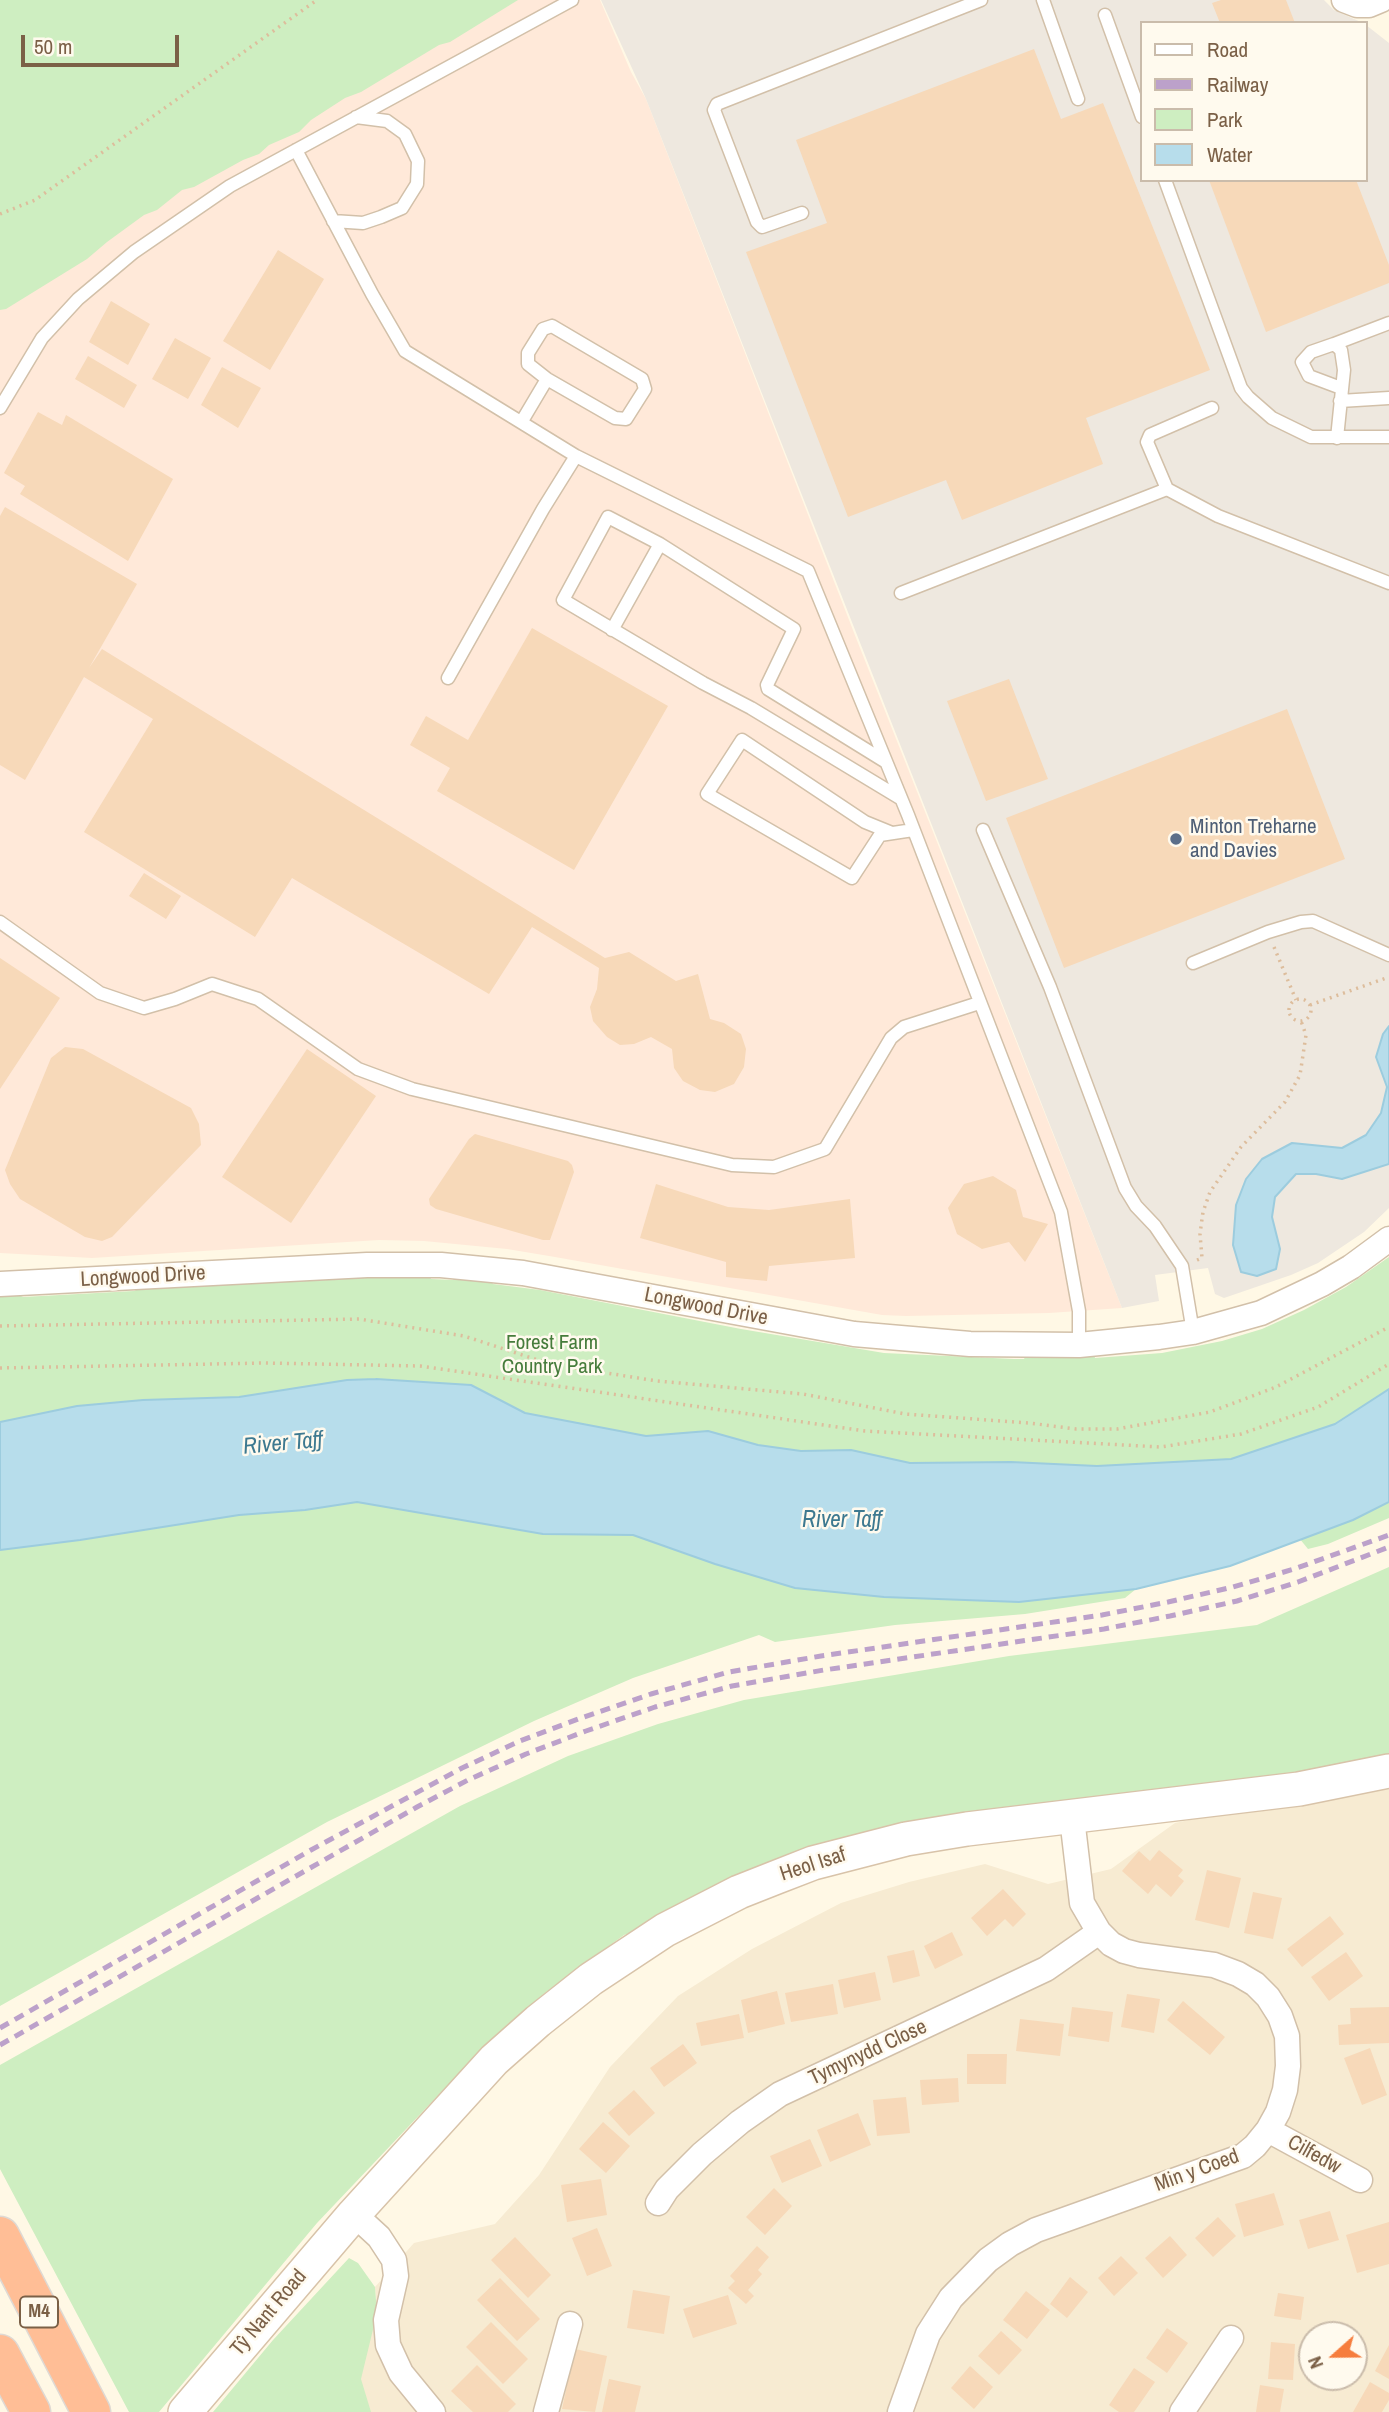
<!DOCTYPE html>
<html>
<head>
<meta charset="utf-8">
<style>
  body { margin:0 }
  #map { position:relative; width:1389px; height:2412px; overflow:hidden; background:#fff8e5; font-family:"Archivo Narrow",sans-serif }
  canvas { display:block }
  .legend { position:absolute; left:1140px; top:21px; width:228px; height:161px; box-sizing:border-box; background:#fffaee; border:2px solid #cabcab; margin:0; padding:9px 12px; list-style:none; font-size:21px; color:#7b6047 }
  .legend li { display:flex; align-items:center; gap:14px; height:35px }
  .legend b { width:35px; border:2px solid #cabcab }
  .north { position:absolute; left:1298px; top:2321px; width:70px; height:70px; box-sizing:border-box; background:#fffaee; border:2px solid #cabcab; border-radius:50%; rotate:249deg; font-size:19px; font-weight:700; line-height:28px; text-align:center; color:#7b6047 }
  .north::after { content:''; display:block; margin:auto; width:24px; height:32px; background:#f67d3d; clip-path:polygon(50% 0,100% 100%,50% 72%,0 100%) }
  .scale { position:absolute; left:21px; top:35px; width:158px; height:32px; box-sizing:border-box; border:4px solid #7b6047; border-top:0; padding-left:9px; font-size:21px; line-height:24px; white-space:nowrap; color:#7b6047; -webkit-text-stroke:5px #fffaee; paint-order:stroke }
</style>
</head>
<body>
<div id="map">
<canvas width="1389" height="2412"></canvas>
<ul class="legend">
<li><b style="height:9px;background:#fff"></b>Road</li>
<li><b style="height:9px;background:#bca1ca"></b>Railway</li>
<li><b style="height:19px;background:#ceeec1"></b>Park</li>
<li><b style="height:19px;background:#b7ddeb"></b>Water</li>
</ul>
<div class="north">N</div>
<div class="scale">50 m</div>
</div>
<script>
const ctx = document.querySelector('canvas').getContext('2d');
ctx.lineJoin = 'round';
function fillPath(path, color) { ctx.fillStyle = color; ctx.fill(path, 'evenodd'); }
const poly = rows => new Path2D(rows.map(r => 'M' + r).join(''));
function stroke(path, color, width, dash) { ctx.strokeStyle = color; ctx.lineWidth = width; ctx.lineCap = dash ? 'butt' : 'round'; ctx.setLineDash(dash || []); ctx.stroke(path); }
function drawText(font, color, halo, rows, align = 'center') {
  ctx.font = font + ' "Archivo Narrow",sans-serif'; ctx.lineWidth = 5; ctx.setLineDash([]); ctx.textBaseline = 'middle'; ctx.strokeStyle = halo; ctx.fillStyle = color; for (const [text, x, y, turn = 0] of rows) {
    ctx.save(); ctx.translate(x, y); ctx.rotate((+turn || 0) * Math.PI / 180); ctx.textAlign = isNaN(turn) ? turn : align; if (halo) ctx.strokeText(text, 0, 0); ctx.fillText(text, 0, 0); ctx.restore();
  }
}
fillPath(poly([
  [1389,1778,1389,2412,304,2412,377,2313,375,2287,414,2243,495,2224,539,2175,610,2067,678,1996,752,1949,841,1903,909,1882,985,1864,1048,1884,1111,1869,1175,1823],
  [1312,2335,1354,2335,1354,2377,1312,2377]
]), '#f7ebd2');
fillPath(poly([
  [507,0,600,0,631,72,646,99,858,643,1122,1308,1049,1313,906,1316,882,1315,555,1257,507,1249,424,1241,379,1240,92,1258,0,1253,0,300,212,163]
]), '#ffe9d9');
fillPath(poly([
  [601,0,1324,0,1334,10,1363,23,1142,23,1142,180,1366,180,1366,25,1389,43,1389,1208,1364,1232,1318,1263,1291,1275,1224,1298,1215,1294,1208,1268,1155,1275,1159,1301,1122,1308,646,99]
]), '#eee8df');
fillPath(poly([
  [0,0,518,0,450,42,439,45,361,92,345,98,311,120,299,132,269,145,259,154,243,160,194,187,182,190,157,210,144,215,107,242,87,259,6,309,0,310],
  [1389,1257,1389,1389,1335,1424,1230,1459,1121,1465,1105,1471,982,1468,839,1459,669,1443,559,1429,396,1380,376,1379,347,1380,0,1441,0,1289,7,1289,23,1297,134,1291,148,1284,214,1278,225,1260,261,1275,267,1283,429,1273,431,1279,453,1280,458,1274,487,1277,493,1284,540,1290,741,1329,884,1353,1014,1359,1024,1359,1025,1357,1094,1352,1095,1358,1162,1353,1222,1341,1262,1329,1304,1310,1346,1287],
  [1389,1484,1389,1518,1328,1544,1308,1549,1295,1533],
  [333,1491,1122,1581,1136,1589,1125,1598,1025,1614,895,1625,775,1642,759,1635,633,1678,534,1721,327,1822,0,2006,0,1523],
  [1389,1567,1389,1764,1036,1813,666,1920,624,1935,546,1992,506,2026,446,2087,317,2223,159,2412,129,2412,0,2169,0,2065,460,1806,568,1756,658,1724,744,1700,1009,1656,1257,1625],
  [349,2258,358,2263,375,2287,377,2313,361,2379,371,2412,213,2412,273,2340]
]), '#ceeec1');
const water = poly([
  [1389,1026,1389,1164,1342,1179,1316,1174,1296,1174,1275,1197,1272,1217,1280,1249,1276,1269,1257,1276,1241,1272,1233,1245,1236,1205,1246,1179,1262,1159,1292,1143,1342,1148,1366,1135,1381,1113,1387,1087,1376,1057,1383,1034,1389,1026],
  [376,1379,471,1385,525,1413,646,1436,708,1431,758,1445,801,1451,851,1450,910,1463,1011,1462,1097,1466,1231,1459,1335,1424,1389,1389,1389,1502,1353,1520,1230,1566,1136,1589,1019,1602,884,1597,795,1588,715,1564,633,1535,543,1534,357,1502,305,1510,239,1515,80,1540,0,1550,0,1422,77,1406,143,1400,239,1397,347,1380,376,1379]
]);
fillPath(water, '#b7ddeb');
stroke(water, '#9cccde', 2);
fillPath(poly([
  [1221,0,1286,0,1295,23,1220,23,1212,3],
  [1034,49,1061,119,1103,103,1210,370,1086,418,1103,464,962,520,946,480,848,517,746,252,827,223,796,140],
  [1209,180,1356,180,1389,265,1389,283,1266,332],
  [278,250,324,279,270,370,223,341],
  [111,301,150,324,128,365,89,342],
  [175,338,211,358,188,399,152,379],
  [88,356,137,385,124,408,75,379],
  [222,367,261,388,238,428,201,405],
  [38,412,62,425,66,415,173,479,128,561,20,494,25,486,4,473],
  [5,507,137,584,89,668,102,649,605,958,629,952,676,981,698,974,710,1019,724,1023,741,1034,746,1049,744,1067,734,1084,715,1092,700,1090,683,1081,674,1068,672,1049,651,1037,634,1044,620,1045,607,1037,593,1021,590,1007,597,989,599,968,532,927,489,994,292,878,255,937,84,832,153,719,84,677,25,780,0,765,0,516],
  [532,628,668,706,574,870,437,791,450,768,410,745,426,716,468,740],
  [1009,679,1048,779,986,801,947,701],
  [1287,709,1345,859,1064,968,1006,818],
  [144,873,181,896,166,919,129,896],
  [0,958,60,998,0,1089],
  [65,1047,83,1049,191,1108,199,1124,201,1145,112,1237,102,1241,85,1237,20,1199,10,1184,5,1170,51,1058],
  [307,1049,376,1096,291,1223,222,1177],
  [475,1134,568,1161,572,1165,574,1172,550,1240,543,1240,436,1209,430,1205,429,1199,469,1139],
  [993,1176,1016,1190,1023,1217,1048,1224,1025,1262,1009,1242,982,1249,957,1234,948,1208,964,1184],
  [656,1184,728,1207,769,1210,850,1199,855,1258,769,1266,767,1281,726,1277,726,1262,640,1238],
  [1159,1850,1183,1870,1178,1876,1184,1881,1171,1897,1156,1884,1148,1894,1122,1871,1139,1851,1150,1861],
  [1207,1870,1241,1878,1229,1928,1195,1920],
  [1003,1889,1026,1914,1013,1927,1005,1919,987,1936,971,1918],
  [1253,1892,1282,1898,1273,1939,1244,1933],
  [1330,1916,1344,1934,1302,1967,1287,1949],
  [952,1932,963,1955,935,1969,924,1946],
  [914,1950,920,1976,893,1983,887,1956],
  [1346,1952,1363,1976,1329,2001,1311,1977],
  [875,1972,881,2000,844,2008,838,1980],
  [833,1984,838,2014,791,2022,785,1993],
  [777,1991,785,2024,748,2033,741,2000],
  [1127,1994,1160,1999,1154,2033,1121,2027],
  [1183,2001,1225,2037,1210,2055,1167,2020],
  [1072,2007,1113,2012,1109,2042,1068,2036],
  [1389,2007,1389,2043,1339,2045,1338,2025,1351,2024,1350,2008],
  [739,2014,744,2038,701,2046,696,2023],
  [1020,2019,1064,2024,1060,2056,1016,2051],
  [683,2044,697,2063,664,2087,650,2068],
  [1370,2048,1387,2095,1362,2105,1344,2058],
  [967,2054,1007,2054,1006,2084,967,2084],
  [958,2078,959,2102,922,2105,920,2080],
  [634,2090,655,2113,629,2136,608,2113],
  [906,2097,910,2133,877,2136,873,2100],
  [858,2113,871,2145,830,2162,817,2130],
  [603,2122,630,2146,606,2173,579,2149],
  [810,2139,822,2166,782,2183,770,2156],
  [601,2179,607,2215,567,2222,561,2185],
  [774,2188,792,2206,765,2235,746,2217],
  [1274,2193,1284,2225,1244,2237,1235,2204],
  [1330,2211,1339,2240,1308,2249,1299,2220],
  [1218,2217,1236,2236,1213,2257,1195,2238],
  [1389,2222,1389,2264,1357,2273,1346,2235],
  [597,2228,612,2266,587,2276,572,2238],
  [1170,2236,1187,2255,1163,2278,1145,2258],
  [515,2237,551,2275,528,2298,491,2260],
  [757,2246,769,2257,758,2270,762,2274,748,2290,754,2296,746,2304,728,2288,735,2281,730,2276],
  [1121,2256,1138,2273,1114,2296,1098,2278],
  [1070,2277,1088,2292,1067,2318,1050,2304],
  [500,2278,540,2319,517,2341,477,2300],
  [633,2290,670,2296,664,2334,627,2328],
  [1026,2291,1050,2310,1027,2339,1003,2320],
  [1278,2293,1304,2297,1301,2320,1274,2316],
  [728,2295,737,2324,693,2338,683,2309],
  [491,2322,528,2359,503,2384,466,2347],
  [1167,2328,1188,2343,1167,2373,1146,2358],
  [1001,2331,1022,2350,999,2375,978,2356],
  [1271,2342,1295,2344,1293,2380,1268,2379],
  [1389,2345,1389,2379,1375,2371],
  [575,2349,607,2356,595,2412,562,2409],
  [477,2365,516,2404,508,2412,473,2412,451,2391],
  [970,2366,993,2387,974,2409,951,2388],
  [1134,2368,1155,2382,1134,2412,1119,2412,1109,2405],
  [609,2379,641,2386,635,2412,602,2412],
  [1370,2382,1389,2393,1389,2400,1382,2412,1353,2412],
  [1260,2385,1284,2389,1280,2412,1256,2412]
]), '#f7d9b9');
const lane = poly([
  [1043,0,1078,99],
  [1105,15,1142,117],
  [296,150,372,294,405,351,576,456,808,571,908,815,1061,1212,1079,1311,1079,1345],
  [1165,180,1241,388,1248,397,1272,418,1311,437,1389,437],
  [802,213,762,227,757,222,714,110,717,104,981,0],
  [333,221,363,223,381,217,402,208,417,184,418,161,405,134,387,121,356,117],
  [552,326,642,379,645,389,626,419,615,418,547,379,528,364,528,353,543,329,552,326],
  [1334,344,1389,323],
  [1340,401,1389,398],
  [0,408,42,338,78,299,134,252,230,186,572,0],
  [522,421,547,379],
  [1337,438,1344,370,1341,350,1334,344,1311,352,1302,362,1309,376,1341,388],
  [1167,489,1218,516,1389,583],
  [660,544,608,517,563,600,703,683,751,708,900,798],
  [901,593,1167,489,1147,442,1150,435,1212,408],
  [612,630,660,544,794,629,767,685,768,689,886,762],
  [448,678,543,509,576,456],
  [983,830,1050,987,1125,1188,1136,1206,1155,1226,1182,1266,1193,1332],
  [892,833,865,822,742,740,707,794,852,878,880,835,913,830],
  [0,922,100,993,144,1008,175,999,212,984,258,999,358,1069,412,1089,732,1165,774,1167,825,1149,891,1038,904,1027,979,1003],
  [1193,963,1268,932,1301,922,1313,921,1389,955]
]);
const street = poly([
  [1344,0,1357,5,1369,5,1381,0],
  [0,1284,367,1265,441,1265,523,1273,854,1334,970,1344,1079,1345,1159,1337,1193,1332,1261,1313,1322,1284,1351,1267,1389,1239],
  [1268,2130,1360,2180],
  [658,2203,667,2189,702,2154,740,2122,780,2094,1046,1969,1099,1932],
  [354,2214,379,2237,394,2260,396,2276,386,2320,388,2345,401,2373,433,2412],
  [546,2412,570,2324],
  [900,2412,928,2334,951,2298,988,2260,1010,2244,1036,2230,1243,2156,1255,2146,1268,2130,1278,2112,1285,2090,1288,2066,1287,2036,1280,2016,1268,1997,1255,1984,1238,1974,1214,1965,1139,1955,1124,1951,1111,1944,1099,1932,1082,1903,1072,1818],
  [1182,2412,1231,2338]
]);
const secondary = poly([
  [185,2412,354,2214,494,2060,538,2021,591,1979,665,1930,739,1892,777,1877,813,1863,906,1839,967,1829,1299,1789,1389,1771]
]);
const highway = poly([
  [0,2236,91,2412],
  [0,2354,31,2412]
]);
stroke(lane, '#d2c0a9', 15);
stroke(street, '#d2c0a9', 27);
stroke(secondary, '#d8c3a9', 36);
stroke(highway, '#dfd9d3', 41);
stroke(poly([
  [0,214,35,200,317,0],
  [1274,947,1296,1000],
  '1289 1010a11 11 0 1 1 22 0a11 11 0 1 1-22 0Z',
  [1310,1005,1389,977],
  [1197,1260,1202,1258,1200,1234,1203,1212,1210,1192,1241,1147,1285,1102,1300,1075,1306,1035,1301,1021],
  [0,1326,359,1319,464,1336,550,1364,657,1381,803,1394,905,1414,1029,1423,1076,1429,1117,1429,1210,1412,1276,1387,1389,1327],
  [0,1368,265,1363,420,1366,865,1431,1161,1447,1241,1434,1318,1407,1389,1364]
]), '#ddbd9c', 3.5, [2, 5]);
stroke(lane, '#fff', 12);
stroke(street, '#fff', 24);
stroke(secondary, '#fff', 33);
stroke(highway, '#ffbe96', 38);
stroke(poly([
  [0,2028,311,1850,462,1768,520,1741,581,1718,651,1694,729,1672,821,1656,1102,1615,1168,1602,1233,1587,1294,1569,1389,1535],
  [0,2045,417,1807,468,1780,526,1754,586,1731,655,1707,732,1686,824,1670,1104,1629,1170,1616,1237,1601,1298,1582,1389,1547]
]), '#bca1ca', 5, [10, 7]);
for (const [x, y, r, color] of [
  [1176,839,7,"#5c6f8a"]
]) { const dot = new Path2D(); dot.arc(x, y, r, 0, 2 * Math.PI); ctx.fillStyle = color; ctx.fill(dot); stroke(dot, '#fffaee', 2.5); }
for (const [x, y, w] of [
  [39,2312,38]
]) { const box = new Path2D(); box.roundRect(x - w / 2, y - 15.5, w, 31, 5); ctx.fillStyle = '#fffaee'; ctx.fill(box); stroke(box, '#7b6047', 2); }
drawText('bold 19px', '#7b6047', null, [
  ["M4",39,2312]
]);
drawText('21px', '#4e5e75', '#fffaee', [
  ["Minton Treharne",1190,827],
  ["and Davies",1190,851]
], 'left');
drawText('21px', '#7b6047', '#fffaee', [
  ["Longwood Drive",143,1277,-3],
  ["Longwood Drive",706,1307,11],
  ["Heol Isaf",813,1865,-18],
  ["Tymynydd Close",868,2053,-25],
  ["Cilfedw",1314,2155,29],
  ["Min y Coed",1197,2171,-20],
  ["Tŷ Nant Road",269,2313,-50]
]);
drawText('21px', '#467c3b', '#fffaee', [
  ["Forest Farm",552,1343],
  ["Country Park",552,1367]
]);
drawText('italic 23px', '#3d7990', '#fffaee', [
  ["River Taff",283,1444,-5],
  ["River Taff",842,1521]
]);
</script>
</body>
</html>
